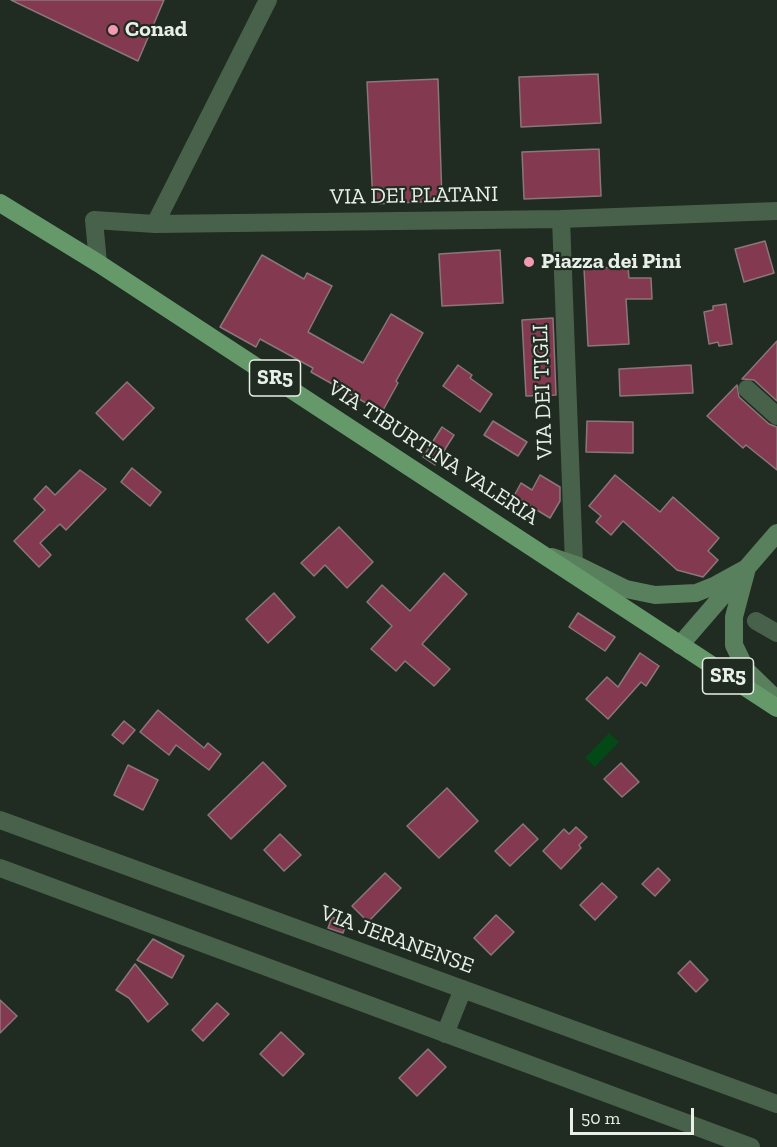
<!DOCTYPE html>
<html>
<head>
<meta charset="utf-8">
<style>
  body { margin:0 }
  #map { position:relative; width:777px; height:1147px; overflow:hidden; background:#202b21; font-family:"Zilla Slab",serif }
  canvas { display:block }
  .scale { position:absolute; left:570px; top:1108px; width:124px; height:27px; box-sizing:border-box; border:3px solid #e8efe8; border-top:0; padding-left:8px; font-size:18px; line-height:21px; white-space:nowrap; color:#e8efe8; -webkit-text-stroke:4px #202b21; paint-order:stroke }
</style>
</head>
<body>
<div id="map">
<canvas width="777" height="1147"></canvas>
<div class="scale">50 m</div>
</div>
<script>
const ctx = document.querySelector('canvas').getContext('2d');
ctx.lineJoin = 'round';
function fillPath(path, color) { ctx.fillStyle = color; ctx.fill(path, 'evenodd'); }
const poly = rows => new Path2D(rows.map(r => 'M' + r).join(''));
function stroke(path, color, width, dash) { ctx.strokeStyle = color; ctx.lineWidth = width; ctx.lineCap = dash ? 'butt' : 'round'; ctx.setLineDash(dash || []); ctx.stroke(path); }
function drawText(font, color, halo, rows, align = 'center') {
  ctx.font = font + ' "Zilla Slab",serif'; ctx.lineWidth = 4.5; ctx.setLineDash([]); ctx.textBaseline = 'middle'; ctx.strokeStyle = halo; ctx.fillStyle = color; for (const [text, x, y, turn = 0] of rows) {
    ctx.save(); ctx.translate(x, y); ctx.rotate((+turn || 0) * Math.PI / 180); ctx.textAlign = isNaN(turn) ? turn : align; if (halo) ctx.strokeText(text, 0, 0); ctx.fillText(text, 0, 0); ctx.restore();
  }
}
fillPath(poly([
  [609,733,619,742,595,767,585,758]
]), '#034916');
const building = poly([
  [11,0,164,0,138,61,11,0],
  [598,74,601,123,521,127,519,77,598,74],
  [438,79,442,201,373,204,367,82,438,79],
  [599,149,601,196,524,199,522,152,599,149],
  [765,241,774,273,744,282,735,249,765,241],
  [500,250,503,303,442,306,439,254,500,250],
  [262,255,304,279,307,273,332,286,308,332,363,363,391,314,423,333,396,381,398,383,382,412,311,372,313,368,260,339,256,347,220,327,262,255],
  [628,267,629,278,651,278,652,299,626,299,629,344,588,346,584,268,628,267],
  [726,304,732,344,719,346,718,342,709,344,704,312,713,310,713,306,726,304],
  [553,318,556,395,526,396,522,320,553,318],
  [777,341,777,401,754,380,742,379,777,341],
  [458,365,472,375,470,378,492,394,480,412,443,386,458,365],
  [691,365,693,393,620,396,619,369,691,365],
  [127,382,154,408,123,440,96,413,127,382],
  [737,385,739,397,769,424,777,427,777,470,746,445,743,448,707,416,737,385],
  [493,421,527,442,518,456,484,435,493,421],
  [587,421,633,422,633,453,586,452,587,421],
  [442,427,454,435,435,465,423,457,442,427],
  [132,468,161,492,150,506,121,482,132,468],
  [80,470,106,489,66,530,60,524,40,543,51,555,39,567,14,541,45,510,34,499,46,486,55,495,80,470],
  [540,475,560,487,560,501,550,518,514,496,521,483,532,490,540,475],
  [615,475,660,512,673,497,719,538,708,551,718,560,703,577,677,570,623,521,611,535,596,522,601,516,589,506,615,475],
  [339,527,373,562,347,588,325,565,314,576,301,563,339,527],
  [444,573,467,594,422,644,450,669,434,686,405,661,396,671,371,649,392,626,367,602,382,585,410,611,444,573],
  [274,593,295,617,268,643,246,619,274,593],
  [578,613,615,637,605,651,569,627,578,613],
  [640,653,659,666,646,686,641,682,608,719,586,699,607,677,618,687,640,653],
  [158,710,204,748,208,743,221,754,209,770,176,745,169,755,140,732,158,710],
  [124,721,135,730,123,744,112,735,124,721],
  [263,762,286,786,231,839,208,815,263,762],
  [621,763,639,782,622,797,604,779,621,763],
  [128,765,158,780,143,810,114,795,128,765],
  [447,788,478,821,439,858,407,826,447,788],
  [523,824,538,839,510,866,495,851,523,824],
  [576,827,587,837,579,845,581,848,561,869,543,851,564,829,569,834,576,827],
  [280,834,301,855,284,871,264,850,280,834],
  [658,868,670,880,655,896,642,884,658,868],
  [385,873,401,888,368,922,352,906,385,873],
  [602,883,617,897,595,920,580,905,602,883],
  [496,915,514,932,491,955,474,938,496,915],
  [332,917,347,922,343,933,328,928,332,917],
  [153,939,184,956,172,978,137,960,153,939],
  [690,961,708,980,696,992,678,973,690,961],
  [135,964,168,1004,148,1022,129,998,116,990,135,964],
  [0,1000,17,1016,0,1033,0,1000],
  [217,1003,229,1014,203,1041,192,1030,217,1003],
  [281,1032,304,1054,283,1076,260,1054,281,1032],
  [428,1049,446,1067,417,1096,399,1078,428,1049]
]);
fillPath(building, '#833a51');
stroke(building, '#8a767b', 1.5);
stroke(poly([
  [561,219,574,564],
  [155,224,268,0],
  [98,263,94,220,155,224,561,219,777,211],
  [747,389,777,416],
  [756,621,777,633],
  [0,820,777,1104],
  [0,868,751,1147],
  [445,1034,463,989]
]), '#48614a', 18);
stroke(poly([
  [552,557,579,566,626,589,655,595,696,593,716,585,747,568],
  [747,568,734,617,734,645,746,670,777,700],
  [680,645,777,533]
]), '#59805c', 18);
stroke(poly([
  [0,203,98,263,777,708]
]), '#65996a', 18);
for (const [x, y, r, color] of [
  [113,30,6,"#f19ab2"],
  [529,262,6,"#f19ab2"]
]) { const dot = new Path2D(); dot.arc(x, y, r, 0, 2 * Math.PI); ctx.fillStyle = color; ctx.fill(dot); stroke(dot, '#202b21', 2); }
for (const [x, y, w] of [
  [275,378,51],
  [728,676,51]
]) { const box = new Path2D(); box.roundRect(x - w / 2, y - 18, w, 36, 4.5); ctx.fillStyle = '#202b21'; ctx.fill(box); stroke(box, '#e8efe8', 1.5); }
drawText('bold 21px', '#e8efe8', null, [
  ["SR5",275,378],
  ["SR5",728,676]
]);
drawText('bold 22px', '#e8efe8', '#202b21', [
  ["Conad",125,30],
  ["Piazza dei Pini",541,262]
], 'left');
drawText('22px', '#e8efe8', '#202b21', [
  ["VIA DEI PLATANI",414,196,-1],
  ["VIA DEI TIGLI",543,392,-92],
  ["VIA TIBURTINA VALERIA",433,453,33],
  ["VIA JERANENSE",397,940,20]
]);
</script>
</body>
</html>
